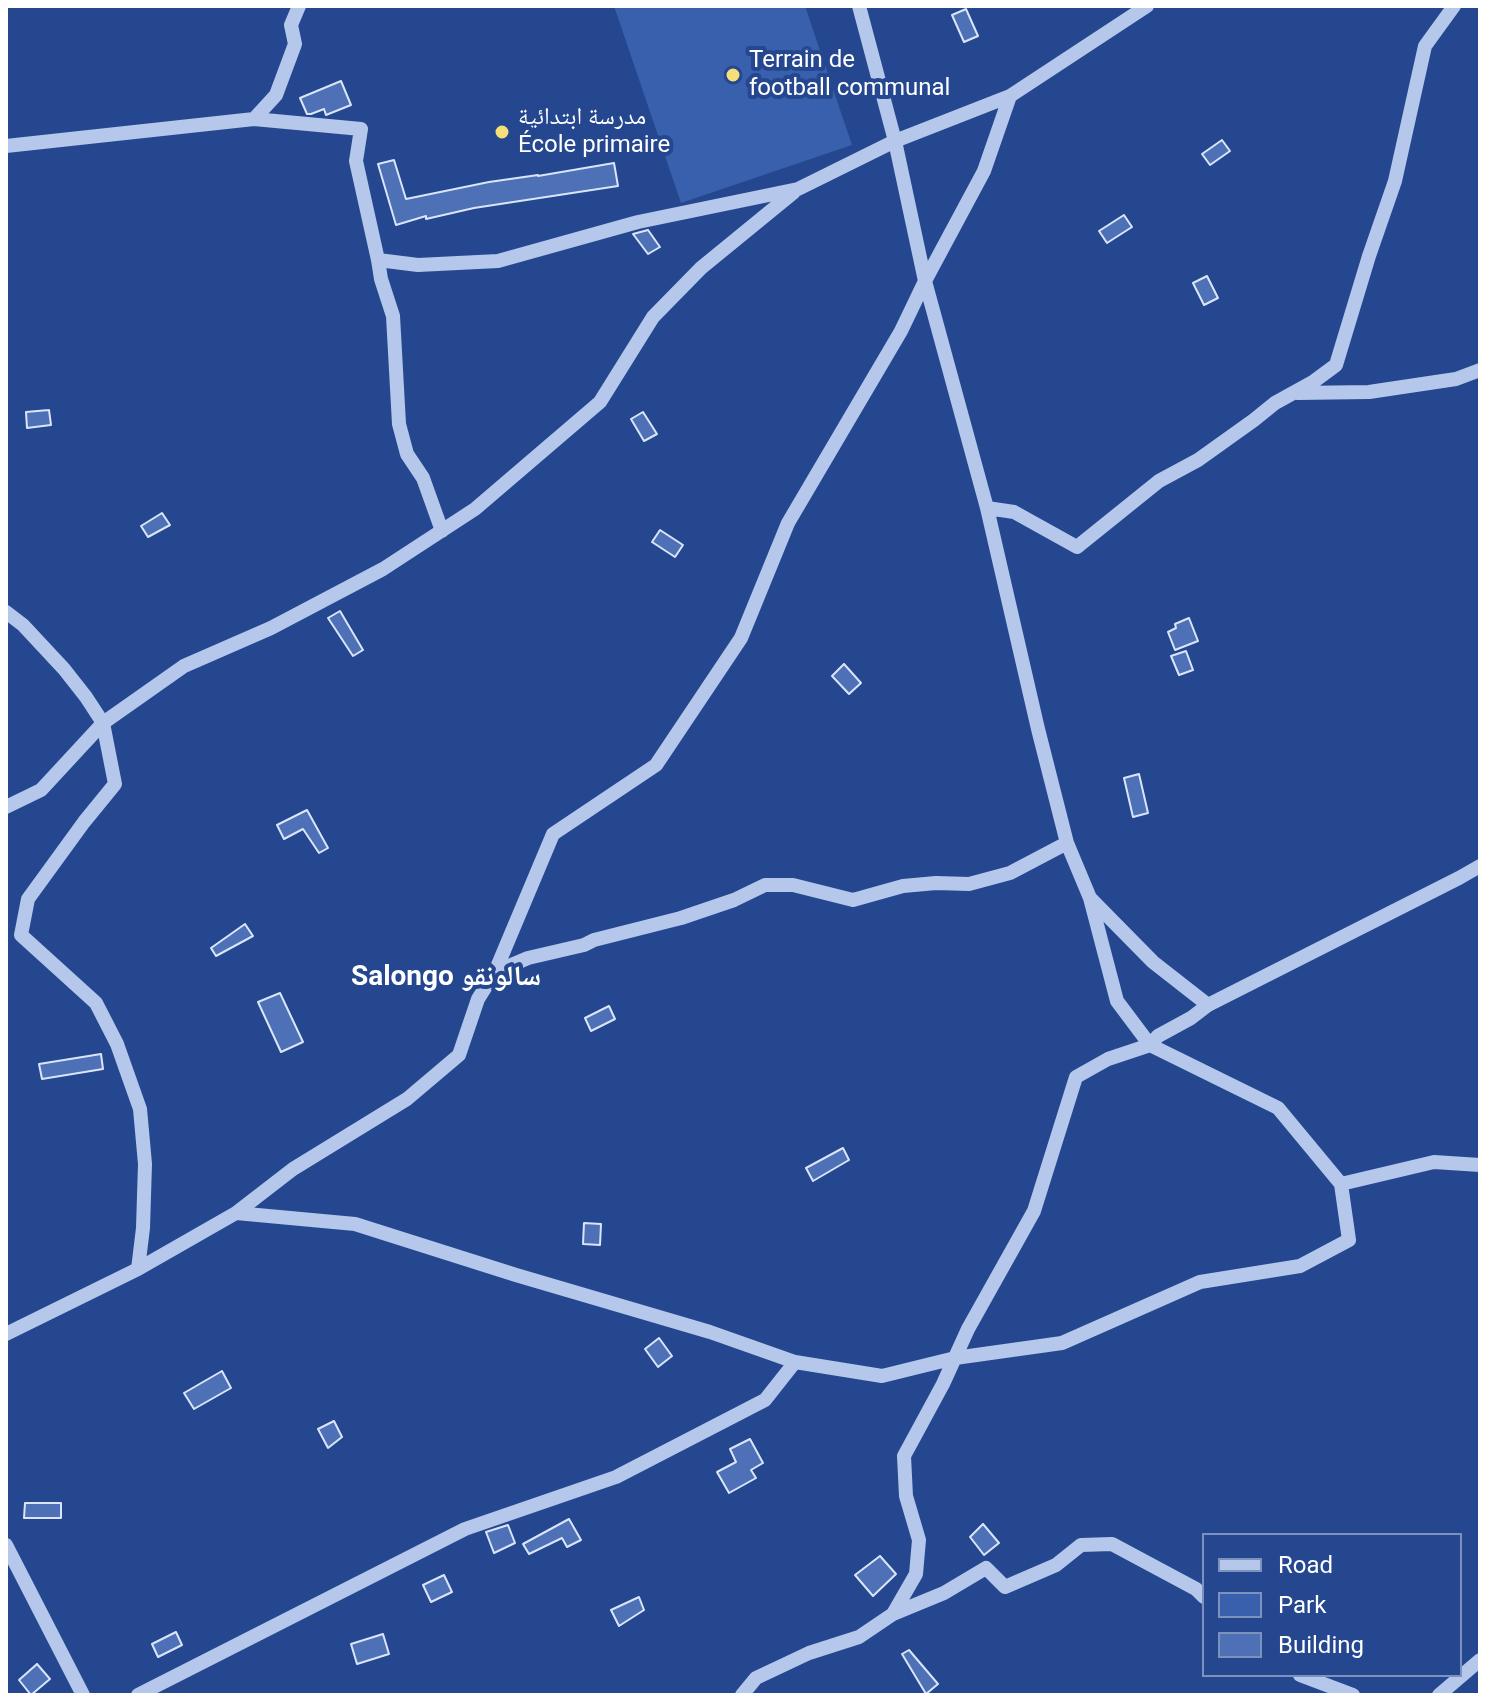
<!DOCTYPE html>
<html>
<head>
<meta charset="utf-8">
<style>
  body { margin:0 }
  #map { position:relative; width:1486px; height:1701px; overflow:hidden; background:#24478f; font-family:Roboto,sans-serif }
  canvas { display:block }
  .frame { position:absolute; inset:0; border:8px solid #fff; pointer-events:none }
  .legend { position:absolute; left:1202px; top:1533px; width:260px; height:144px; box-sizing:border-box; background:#24478f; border:2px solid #7c91bc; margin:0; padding:10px 14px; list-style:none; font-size:24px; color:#fff }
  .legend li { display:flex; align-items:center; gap:16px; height:40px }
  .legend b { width:40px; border:2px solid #7c91bc }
</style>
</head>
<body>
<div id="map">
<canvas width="1486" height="1701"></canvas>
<div class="frame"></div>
<ul class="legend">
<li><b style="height:10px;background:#b5c8ec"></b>Road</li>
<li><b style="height:22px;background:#3860ac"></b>Park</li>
<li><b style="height:22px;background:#4d70b6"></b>Building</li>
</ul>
</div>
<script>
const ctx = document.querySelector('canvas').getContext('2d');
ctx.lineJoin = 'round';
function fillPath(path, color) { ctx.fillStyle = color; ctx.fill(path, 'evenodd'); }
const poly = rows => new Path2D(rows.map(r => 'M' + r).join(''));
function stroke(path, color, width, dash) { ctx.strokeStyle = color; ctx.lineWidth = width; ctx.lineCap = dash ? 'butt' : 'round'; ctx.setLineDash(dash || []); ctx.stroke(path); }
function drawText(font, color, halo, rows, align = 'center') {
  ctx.font = font + ' Roboto,"Noto Naskh Arabic",sans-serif'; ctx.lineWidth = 8; ctx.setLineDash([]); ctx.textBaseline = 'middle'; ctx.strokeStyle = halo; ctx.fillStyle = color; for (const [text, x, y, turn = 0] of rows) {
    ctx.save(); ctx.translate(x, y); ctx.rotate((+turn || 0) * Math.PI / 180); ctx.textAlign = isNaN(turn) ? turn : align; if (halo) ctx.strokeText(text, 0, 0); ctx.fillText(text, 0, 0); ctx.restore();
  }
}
fillPath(poly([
  [614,6,805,6,852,145,681,203]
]), '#3860ac');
const building = poly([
  [966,9,978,36,964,42,952,15,966,9],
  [341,81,351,105,326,115,324,109,311,114,307,114,300,98,341,81],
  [1222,140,1230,151,1210,165,1202,154,1222,140],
  [394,160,406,199,489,182,538,175,538,176,614,163,618,186,474,208,426,219,426,216,396,225,378,164,394,160],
  [1124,215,1132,227,1107,243,1099,231,1124,215],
  [648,230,660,247,648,254,633,234,648,230],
  [1207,276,1218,298,1204,305,1193,283,1207,276],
  [49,410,51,425,27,428,26,412,49,410],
  [643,412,657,434,644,441,631,419,643,412],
  [162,513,170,525,148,537,141,526,162,513],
  [660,530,683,545,675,557,652,542,660,530],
  [340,611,363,650,353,656,328,618,340,611],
  [1189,618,1198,641,1175,650,1168,632,1176,628,1175,624,1189,618],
  [1186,651,1193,670,1179,675,1171,656,1186,651],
  [844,664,861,683,849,694,832,676,844,664],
  [1139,774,1148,813,1133,817,1124,778,1139,774],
  [307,810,328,848,319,853,303,829,284,839,277,825,307,810],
  [245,924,253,936,216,956,211,948,245,924],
  [280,993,303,1042,281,1052,258,1002,280,993],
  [609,1006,615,1019,591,1031,585,1018,609,1006],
  [101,1054,103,1069,42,1079,39,1064,101,1054],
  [843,1148,849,1160,813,1181,806,1168,843,1148],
  [584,1223,601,1224,600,1245,583,1244,584,1223],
  [659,1338,672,1356,658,1367,645,1349,659,1338],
  [222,1371,231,1388,194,1409,184,1393,222,1371],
  [334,1421,342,1437,328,1448,318,1429,334,1421],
  [750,1439,763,1463,751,1470,756,1478,729,1493,717,1472,736,1462,730,1449,750,1439],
  [25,1503,61,1503,61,1518,24,1518,25,1503],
  [569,1519,581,1540,567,1547,562,1538,529,1554,523,1544,569,1519],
  [983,1524,999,1543,984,1555,970,1537,983,1524],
  [508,1525,515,1543,494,1553,486,1532,508,1525],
  [880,1556,896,1574,873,1596,855,1575,880,1556],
  [444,1575,452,1592,431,1602,423,1585,444,1575],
  [639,1597,644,1610,619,1626,611,1610,639,1597],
  [176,1632,182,1645,158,1657,152,1644,176,1632],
  [383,1634,389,1654,357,1664,351,1644,383,1634],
  [909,1650,938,1684,926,1694,902,1654,909,1650],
  [37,1664,50,1679,31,1695,19,1680,37,1664]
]);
fillPath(building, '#4d70b6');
stroke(building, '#dae5f9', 2);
stroke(poly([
  [859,6,895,141,925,281,987,508,1038,729,1067,843,1090,898,1117,1001,1150,1045,1278,1108,1341,1184,1434,1162,1480,1165],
  [254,119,361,129,356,161,378,260,418,265,498,261,638,222,798,189,895,141,1010,96,1147,6],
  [6,146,254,119,276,95,295,44,291,25,299,6],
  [378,260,381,279,393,316,399,424,407,454,423,478,442,531],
  [1297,393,1369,392,1456,379,1480,370],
  [987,508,1014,512,1077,547,1159,481,1198,460,1254,420,1275,403,1313,382,1336,365,1369,256,1395,181,1425,46,1454,6],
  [6,612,23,625,64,669,86,697,103,723,115,784,84,822,28,899,21,935,96,1003,117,1044,140,1109,145,1164,143,1228,138,1269],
  [6,807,41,790,103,723,184,666,271,628,383,569,475,509,600,402,653,317,701,268,794,192],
  [1091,899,1153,962,1208,1005,1459,878,1480,866],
  [495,972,528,958,584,945,594,940,681,918,734,900,765,885,793,885,853,900,903,886,936,883,969,884,1010,873,1067,843],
  [236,1213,355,1224,516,1275,710,1332,795,1362],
  [6,1334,138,1269,236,1213,293,1169,407,1099,459,1055,478,999,495,972,553,834,656,765,741,638,788,523,901,331,925,281,984,171,1010,96],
  [6,1545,83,1695],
  [893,1614,944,1593,986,1568,1005,1587,1056,1565,1081,1545,1112,1544,1196,1589,1204,1597],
  [1300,1675,1353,1695],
  [138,1695,465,1529,616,1477,765,1400,795,1362,882,1376,955,1358,1062,1343,1200,1282,1300,1266,1349,1240,1341,1184],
  [742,1695,756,1678,809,1653,859,1637,893,1614,916,1574,919,1540,906,1496,904,1456,943,1384,968,1329,1034,1211,1076,1077,1108,1059,1150,1045,1158,1036,1191,1018,1208,1005],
  [1439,1695,1480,1660]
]), '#b5c8ec', 14);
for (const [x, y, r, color] of [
  [733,75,8,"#f6df79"],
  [502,132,8,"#f6df79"]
]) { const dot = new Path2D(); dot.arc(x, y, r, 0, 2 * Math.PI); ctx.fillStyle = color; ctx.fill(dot); stroke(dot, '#24478f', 3); }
drawText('24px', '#fff', '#24478f', [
  ["Terrain de",749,61],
  ["football communal",749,89],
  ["مدرسة ابتدائية",518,118],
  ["École primaire",518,146]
], 'left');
drawText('bold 28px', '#fff', '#24478f', [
  ["Salongo سالونقو",446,978]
]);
</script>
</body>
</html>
